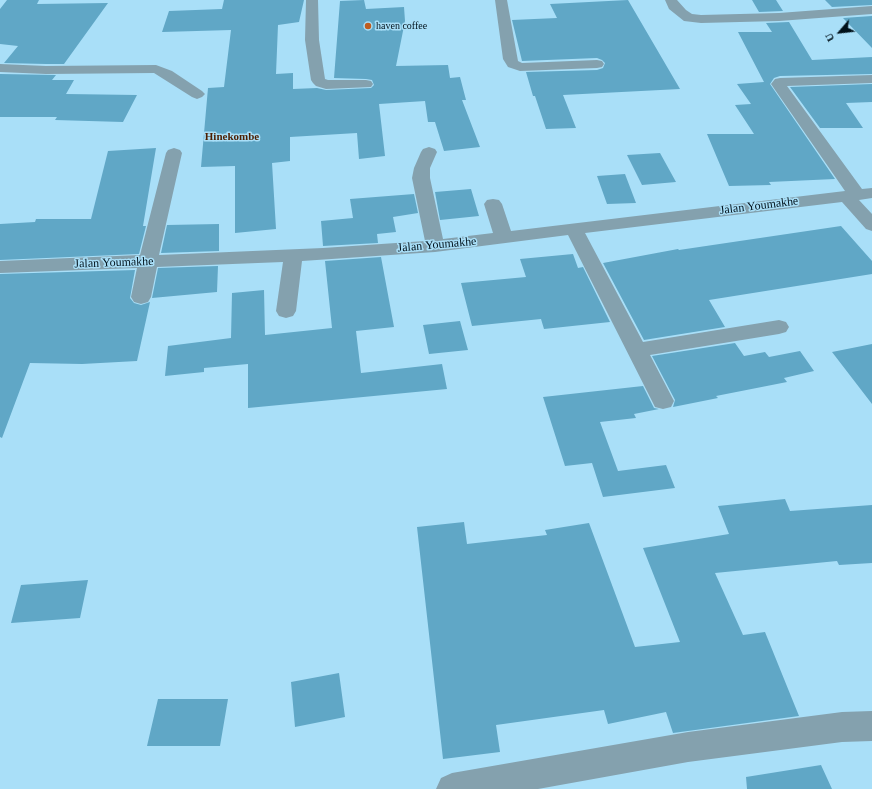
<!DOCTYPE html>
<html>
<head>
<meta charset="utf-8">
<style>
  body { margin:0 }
  #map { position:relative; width:872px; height:789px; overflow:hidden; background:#a9dff8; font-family:Georgia,serif }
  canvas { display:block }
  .north { position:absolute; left:820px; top:12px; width:40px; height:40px; -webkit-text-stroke:3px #a9dff8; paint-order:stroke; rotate:242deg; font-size:11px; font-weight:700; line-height:16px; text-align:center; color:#00111a }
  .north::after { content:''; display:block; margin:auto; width:14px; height:18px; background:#00111a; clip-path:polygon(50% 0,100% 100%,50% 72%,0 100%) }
</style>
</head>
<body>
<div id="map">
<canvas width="872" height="789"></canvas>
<div class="north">U</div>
</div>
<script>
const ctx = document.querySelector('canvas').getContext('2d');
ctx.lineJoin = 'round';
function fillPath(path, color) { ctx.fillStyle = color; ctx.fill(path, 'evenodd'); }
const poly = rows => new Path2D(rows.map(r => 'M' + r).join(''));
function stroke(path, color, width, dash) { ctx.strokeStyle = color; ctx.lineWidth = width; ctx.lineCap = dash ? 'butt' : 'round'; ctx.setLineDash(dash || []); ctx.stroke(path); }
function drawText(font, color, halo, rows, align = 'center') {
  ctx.font = font + ' Georgia,serif'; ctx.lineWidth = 3; ctx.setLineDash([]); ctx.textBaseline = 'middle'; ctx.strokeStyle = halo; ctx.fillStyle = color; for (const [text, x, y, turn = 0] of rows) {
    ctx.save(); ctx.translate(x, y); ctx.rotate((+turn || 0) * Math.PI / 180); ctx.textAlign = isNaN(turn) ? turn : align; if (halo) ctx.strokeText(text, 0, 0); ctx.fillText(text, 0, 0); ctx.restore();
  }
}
fillPath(poly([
  [7,0,39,0,37,4,108,3,64,64,46,64,4,63,18,46,0,44,0,9],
  [224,0,304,0,299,22,278,25,276,74,293,73,293,89,317,88,326,90,371,88,374,85,372,80,366,79,334,78,340,1,364,0,366,9,404,7,405,21,396,66,448,65,450,78,460,77,466,100,462,100,480,147,444,151,435,122,428,122,425,101,379,104,385,156,359,159,357,133,290,137,290,161,272,163,276,229,235,233,235,166,201,167,208,88,224,87,231,30,162,32,169,11,222,9],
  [628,0,680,89,563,95,576,128,546,129,535,96,533,96,526,72,597,70,603,68,605,63,602,60,597,58,522,61,512,20,557,18,550,4],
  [752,0,776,0,783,11,759,12],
  [825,0,872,0,872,5,832,7],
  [872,16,872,48,843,18],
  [789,22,812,60,872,57,872,74,780,76,774,78,770,84,835,179,769,182,771,185,729,186,707,134,754,134,735,105,751,104,737,84,764,82,738,32,772,32,766,23],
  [0,74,56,75,52,80,74,80,66,94,137,95,123,122,55,120,57,117,0,117],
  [872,84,872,102,846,103,863,128,820,128,790,87],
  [156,148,143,226,146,226,139,254,0,260,0,224,35,222,36,219,91,219,108,151],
  [660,153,676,182,642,185,627,155],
  [625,174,636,203,607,204,597,176],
  [471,189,479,216,440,220,435,192],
  [414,194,418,213,393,217,396,232,377,234,378,243,323,246,321,221,353,218,350,199],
  [219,224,219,251,161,253,167,225],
  [841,226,872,261,872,274,709,300,725,327,644,340,603,263,678,249,679,250],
  [573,254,578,268,583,267,610,322,544,329,541,319,472,326,461,283,526,277,520,259],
  [381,257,394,327,356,331,361,373,442,364,447,389,248,408,248,364,204,368,204,372,165,376,168,346,231,338,232,293,264,290,265,335,332,328,325,261],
  [218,266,217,292,152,298,158,268],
  [135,270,130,298,134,303,141,305,150,302,137,361,82,364,30,363,2,438,0,437,0,274],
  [460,321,468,350,429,354,423,325],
  [735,343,744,356,765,352,769,357,800,351,814,371,784,378,787,382,716,396,718,398,673,407,675,400,652,356],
  [872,344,872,404,832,352],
  [643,386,654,408,659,409,634,414,636,418,600,422,618,471,666,465,675,488,603,497,592,463,565,466,543,397],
  [785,499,790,511,872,505,872,563,839,565,837,561,715,573,743,635,765,632,799,716,673,733,666,712,608,724,604,710,496,725,500,752,443,759,417,527,464,522,467,544,547,535,545,530,589,523,635,647,680,642,643,548,729,534,718,506],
  [88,580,80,618,11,623,21,585],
  [339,673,345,717,295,727,291,682],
  [158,699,228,699,220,746,147,746],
  [821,765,832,789,747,789,746,777]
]), '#60a7c6');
fillPath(poly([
  [306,0,318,0,319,40,325,79,328,80,366,80,371,81,373,84,371,87,326,89,316,86,313,83,311,80,305,40,306,0],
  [495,0,507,0,518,61,522,63,597,60,602,61,604,64,602,67,597,68,520,71,508,67,503,59,495,0],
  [665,0,677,0,686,10,692,14,701,15,779,13,872,6,872,14,779,21,701,23,684,21,669,9,665,0],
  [0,64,46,66,156,65,172,71,202,91,205,94,202,97,197,99,192,97,154,73,46,74,0,72,0,64],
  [872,75,872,83,787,86,862,189,872,188,872,198,859,200,872,214,872,231,866,229,842,202,585,233,643,342,779,320,786,322,789,327,786,332,779,334,650,355,674,401,671,407,663,409,655,407,652,401,568,235,435,252,302,261,296,311,293,316,286,318,279,316,276,311,283,262,157,267,151,297,148,302,141,304,134,302,131,297,137,268,0,273,0,261,140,255,166,153,168,150,174,148,180,150,182,153,159,255,323,248,425,241,412,178,414,168,421,152,423,149,429,147,435,149,437,152,430,168,430,178,443,239,493,233,484,204,487,200,493,199,499,200,502,204,511,231,845,191,771,84,775,79,780,78,872,75],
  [872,711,872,741,842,742,688,762,538,789,436,789,441,778,452,773,688,732,842,712,872,711]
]), '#84a1ae');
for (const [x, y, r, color] of [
  [368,26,4,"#be5d1f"]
]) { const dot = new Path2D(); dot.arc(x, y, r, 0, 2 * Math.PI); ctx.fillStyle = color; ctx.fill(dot); stroke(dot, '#a9dff8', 1.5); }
drawText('10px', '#00111a', '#a9dff8', [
  ["haven coffee",376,26]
], 'left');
drawText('bold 11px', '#4c1e00', '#a9dff8', [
  ["Hinekombe",232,137]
]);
drawText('12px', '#00111a', '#a9dff8', [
  ["Jalan Youmakhe",759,206,-7],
  ["Jalan Youmakhe",437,245,-5],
  ["Jalan Youmakhe",114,263,-2]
]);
</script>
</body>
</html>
